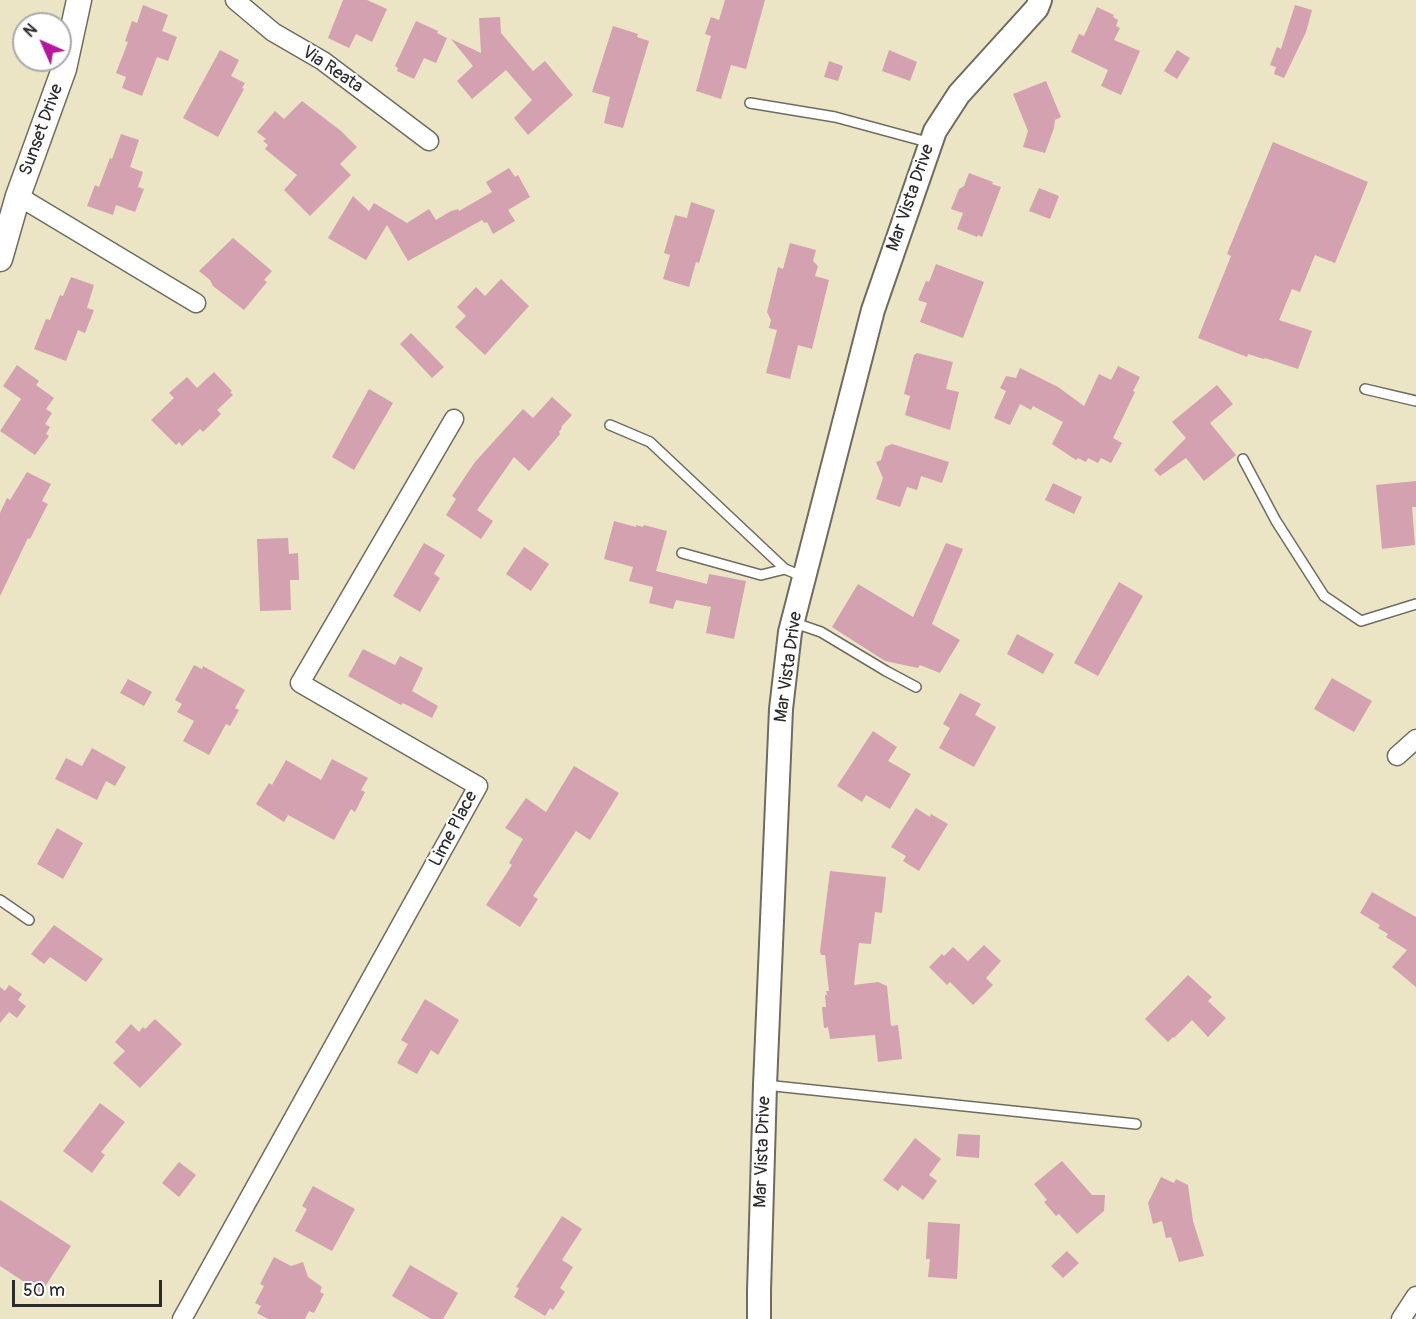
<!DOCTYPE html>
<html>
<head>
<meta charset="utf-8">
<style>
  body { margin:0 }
  #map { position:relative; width:1416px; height:1319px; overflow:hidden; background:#ebe5c6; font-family:Pangolin,sans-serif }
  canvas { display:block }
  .north { position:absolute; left:12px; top:12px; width:60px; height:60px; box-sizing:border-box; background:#fff; border:2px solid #aaa; border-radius:50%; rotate:315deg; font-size:16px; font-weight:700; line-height:24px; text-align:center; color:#2b2b2b }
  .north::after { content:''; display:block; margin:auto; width:21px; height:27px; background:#b5179e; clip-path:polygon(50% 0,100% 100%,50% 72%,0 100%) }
  .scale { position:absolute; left:12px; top:1280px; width:150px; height:27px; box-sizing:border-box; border:3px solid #2b2b2b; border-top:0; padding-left:8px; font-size:18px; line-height:21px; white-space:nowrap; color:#2b2b2b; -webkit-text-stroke:4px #fff; paint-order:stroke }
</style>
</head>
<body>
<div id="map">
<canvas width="1416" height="1319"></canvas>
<div class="north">N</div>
<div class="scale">50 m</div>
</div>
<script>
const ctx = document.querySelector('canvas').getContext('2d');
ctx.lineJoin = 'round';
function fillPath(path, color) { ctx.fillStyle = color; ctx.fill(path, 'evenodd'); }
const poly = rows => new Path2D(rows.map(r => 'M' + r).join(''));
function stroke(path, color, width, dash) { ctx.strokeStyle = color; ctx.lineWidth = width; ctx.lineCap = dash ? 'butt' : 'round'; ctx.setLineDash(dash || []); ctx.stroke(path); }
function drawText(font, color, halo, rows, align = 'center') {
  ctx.font = font + ' Pangolin,sans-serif'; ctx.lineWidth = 4.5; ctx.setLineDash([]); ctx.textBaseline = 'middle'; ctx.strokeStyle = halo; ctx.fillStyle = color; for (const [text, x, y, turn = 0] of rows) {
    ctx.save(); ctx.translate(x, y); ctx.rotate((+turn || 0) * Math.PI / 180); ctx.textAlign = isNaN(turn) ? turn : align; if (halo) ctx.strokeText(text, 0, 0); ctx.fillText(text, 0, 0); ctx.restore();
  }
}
fillPath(poly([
  [343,0,367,0,387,9,372,42,356,34,349,48,328,38],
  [725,0,765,0,746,69,731,65,721,99,696,91,711,36,705,34,711,17,719,20],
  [143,5,168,15,162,31,177,37,168,61,157,57,142,96,122,88,126,77,116,73,128,42,125,41,132,21,137,23],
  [1295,5,1312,10,1306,32,1284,78,1274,74,1276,67,1270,65,1277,47,1281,49],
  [1097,7,1114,15,1113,17,1118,20,1116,26,1120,28,1114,40,1140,51,1121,95,1101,86,1108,70,1071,52,1079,34,1084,36],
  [500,17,501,33,533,71,545,61,573,95,528,135,514,118,532,100,506,70,472,99,457,81,473,66,451,39,481,53,479,18],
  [416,21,438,31,437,33,447,38,436,63,424,58,414,79,397,71,398,68,395,66],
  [613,26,638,34,637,37,649,41,623,128,604,123,610,97,592,92],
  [220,50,239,60,231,76,245,83,242,88,244,89,218,137,183,118],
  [889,50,917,62,910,81,882,71],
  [1177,50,1190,58,1177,79,1164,71],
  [829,61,843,66,838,81,824,77],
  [1046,81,1061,117,1055,120,1054,128,1045,153,1023,147,1028,131,1013,94],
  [302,101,341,131,357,147,340,164,351,175,310,216,284,190,297,175,265,149,268,145,263,141,266,139,257,132,275,111,284,119],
  [121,134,139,140,130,167,143,172,138,187,144,189,135,212,116,205,113,215,87,206,95,185,99,187,110,158,112,159],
  [1273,142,1368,182,1335,263,1315,255,1300,292,1292,289,1279,320,1312,331,1298,369,1265,358,1264,359,1248,354,1247,357,1198,338,1231,256,1227,254],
  [509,168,515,177,518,175,530,197,508,210,515,221,493,234,487,222,484,223,482,220,408,261,387,225,366,260,328,238,353,196,369,211,374,203,407,223,429,209,436,220,451,211,458,209,459,211,492,192,486,182],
  [969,173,993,182,992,184,1001,187,982,237,978,235,977,237,957,229,963,213,951,209,959,189,964,186],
  [1039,188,1059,196,1050,219,1029,211],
  [691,202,715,210,699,263,696,262,689,287,663,279,670,255,664,253,675,215,687,218],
  [233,238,272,271,264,280,267,282,244,310,213,286,210,280,199,271],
  [790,243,816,250,813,261,818,266,815,276,829,280,812,349,798,345,790,379,766,373,777,330,769,328,771,320,767,312,778,267,783,269],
  [936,264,984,282,963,338,920,322,927,303,918,300,926,281,929,282],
  [71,277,94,285,87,308,94,310,85,333,78,330,66,361,34,349,46,319,50,320,60,295,63,296],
  [501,279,529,306,485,355,455,327,466,316,457,307,476,287,485,296],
  [411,333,444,367,432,378,400,344],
  [917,353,953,362,946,389,959,392,950,430,905,415,910,396,904,394,914,355],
  [17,365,39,381,36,385,54,398,46,409,52,413,45,424,50,427,46,434,49,436,35,455,0,431,21,399,3,386],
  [1118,366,1140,377,1133,391,1135,392,1113,438,1122,443,1111,463,1101,458,1098,463,1088,458,1086,462,1078,458,1076,460,1052,444,1063,422,1033,406,1031,410,1020,404,1010,425,994,418,1006,391,1000,388,1006,376,1016,378,1020,368,1058,387,1084,406,1099,374,1111,380],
  [214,372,232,391,230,392,233,395,217,410,221,414,203,432,200,429,182,446,179,442,176,445,151,420,174,398,169,393,187,377,197,388],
  [1217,385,1233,404,1210,423,1236,455,1204,481,1186,458,1160,476,1154,470,1186,438,1172,422],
  [369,389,393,403,354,470,332,457],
  [552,397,572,415,561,427,562,428,559,432,560,434,529,471,514,457,477,510,493,521,481,539,446,515,456,499,452,496,475,462,523,409,533,418],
  [892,444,949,462,942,483,921,476,917,490,907,487,900,507,876,499,883,478,876,462,881,460,885,447],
  [27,472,51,484,42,501,48,504,30,539,28,538,0,596,0,513,7,498,10,500],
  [1416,481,1416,507,1412,507,1415,545,1382,549,1376,485],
  [1053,483,1082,497,1074,514,1045,500],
  [614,521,636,527,636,525,643,527,644,525,667,531,656,571,707,584,709,574,746,581,734,639,706,633,711,607,676,600,673,609,649,603,653,587,629,581,633,567,604,559],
  [288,538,289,554,298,553,299,580,290,580,291,610,260,611,257,539],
  [424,543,445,555,434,574,440,578,420,612,393,596],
  [946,543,963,549,932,624,960,640,940,673,920,665,918,668,885,661,832,627,858,584,913,617],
  [524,547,549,564,531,591,506,574],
  [1119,582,1143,596,1098,676,1074,663],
  [1017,634,1054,654,1043,674,1007,654],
  [363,649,395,665,400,656,423,668,412,691,438,706,432,718,403,703,401,705,348,676],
  [194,665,202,669,203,666,245,690,235,708,239,710,230,726,226,724,209,755,183,741,194,721,177,712,182,704,175,700],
  [1332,678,1372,701,1354,732,1314,709],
  [128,679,152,692,144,706,120,693],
  [960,693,981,704,975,715,996,727,974,767,939,748,950,728,943,724],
  [873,731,897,747,888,761,911,774,890,809,866,795,862,802,837,786],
  [92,748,126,767,115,786,106,781,97,800,55,779,66,758,82,766],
  [332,759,368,778,361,790,365,792,355,812,351,809,334,840,288,815,284,822,256,804,269,783,272,785,286,760,321,780],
  [574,766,619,793,590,840,576,831,533,896,538,899,520,927,486,905,512,865,509,863,523,839,505,828,526,798,546,812],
  [916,808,930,817,931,814,948,824,919,871,903,861,906,856,891,847],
  [57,828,83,843,63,879,37,864],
  [830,871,886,877,882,913,875,912,871,944,859,943,854,985,878,982,887,986,891,1026,898,1025,902,1059,878,1062,875,1035,830,1039,828,1027,824,1028,822,1007,826,1007,825,995,827,995,826,991,829,991,825,955,821,955,820,951],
  [1372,892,1416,917,1416,987,1392,967,1407,950,1386,937,1388,934,1378,928,1380,925,1360,913],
  [54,925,103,959,86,982,50,957,44,964,31,954],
  [984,945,1001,961,986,978,993,985,973,1005,950,982,947,985,929,967,942,954,944,956,953,947,968,961],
  [1188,975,1212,997,1208,1001,1226,1018,1208,1037,1192,1020,1174,1038,1173,1037,1168,1042,1145,1019],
  [9,985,22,994,18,1000,26,1006,17,1018,9,1012,0,1023,0,987,5,991],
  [425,999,459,1020,438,1055,431,1050,417,1074,397,1063,408,1044,401,1040],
  [155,1019,182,1044,140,1088,113,1063,125,1051,115,1042,131,1024,139,1032,143,1027,145,1029],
  [100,1103,125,1122,101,1152,105,1155,92,1173,63,1151],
  [958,1134,980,1135,979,1158,956,1156],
  [915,1138,941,1159,929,1175,937,1181,923,1200,902,1185,898,1191,883,1180],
  [1062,1161,1092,1195,1105,1195,1104,1211,1077,1234,1059,1214,1056,1216,1044,1202,1047,1200,1034,1184],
  [179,1162,196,1175,179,1197,162,1183],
  [1161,1177,1174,1183,1176,1179,1188,1185,1193,1221,1204,1256,1179,1262,1171,1237,1166,1238,1162,1221,1153,1224,1148,1203],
  [313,1186,355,1209,332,1251,295,1231,307,1209,302,1206],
  [0,1200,71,1246,41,1293,0,1266],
  [562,1216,582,1229,562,1260,573,1267,560,1288,565,1292,553,1310,550,1308,545,1316,514,1297,519,1288,516,1287],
  [928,1222,960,1224,957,1279,928,1277,930,1259,926,1259],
  [1067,1251,1079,1263,1063,1278,1051,1266],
  [274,1257,291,1266,303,1262,308,1277,322,1287,320,1292,324,1294,314,1313,309,1311,305,1319,268,1319,257,1313,261,1306,255,1303,264,1286,260,1284],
  [410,1265,458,1293,443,1319,431,1319,392,1296]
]), '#d3a1af');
const service = poly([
  [750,103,835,117,931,143],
  [1365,389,1416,401],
  [610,425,650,442,785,569,804,577],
  [1243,459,1276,521,1324,596,1361,621,1416,604],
  [682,553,761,575,785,569],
  [792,622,821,632,886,671,916,687],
  [0,900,29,920],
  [765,1085,1136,1124]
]);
const minor = poly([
  [235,0,273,32,323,61,429,141],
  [18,196,196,303],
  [1397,756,1416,739],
  [182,1319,478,786,300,683,454,419],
  [1401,1319,1416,1296]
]);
const tertiary = poly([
  [759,1319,759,1291,765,1085,781,709,790,632,873,310,935,131,959,94,1037,8,1040,0]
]);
const secondary = poly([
  [0,259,18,196,64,69,79,0]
]);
stroke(service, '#6e6c61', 12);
stroke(minor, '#6e6c61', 21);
stroke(tertiary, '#6e6c61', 26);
stroke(secondary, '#6e6c61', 27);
stroke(service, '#fff', 9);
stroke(minor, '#fff', 18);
stroke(tertiary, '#fff', 22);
stroke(secondary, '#fff', 24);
drawText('18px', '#2b2b2b', '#fff', [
  ["Via Reata",332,70,34],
  ["Sunset Drive",42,130,-70],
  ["Mar Vista Drive",911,198,-71],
  ["Mar Vista Drive",789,667,-82],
  ["Lime Place",454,829,-62],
  ["Mar Vista Drive",763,1152,-88]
]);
</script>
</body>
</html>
